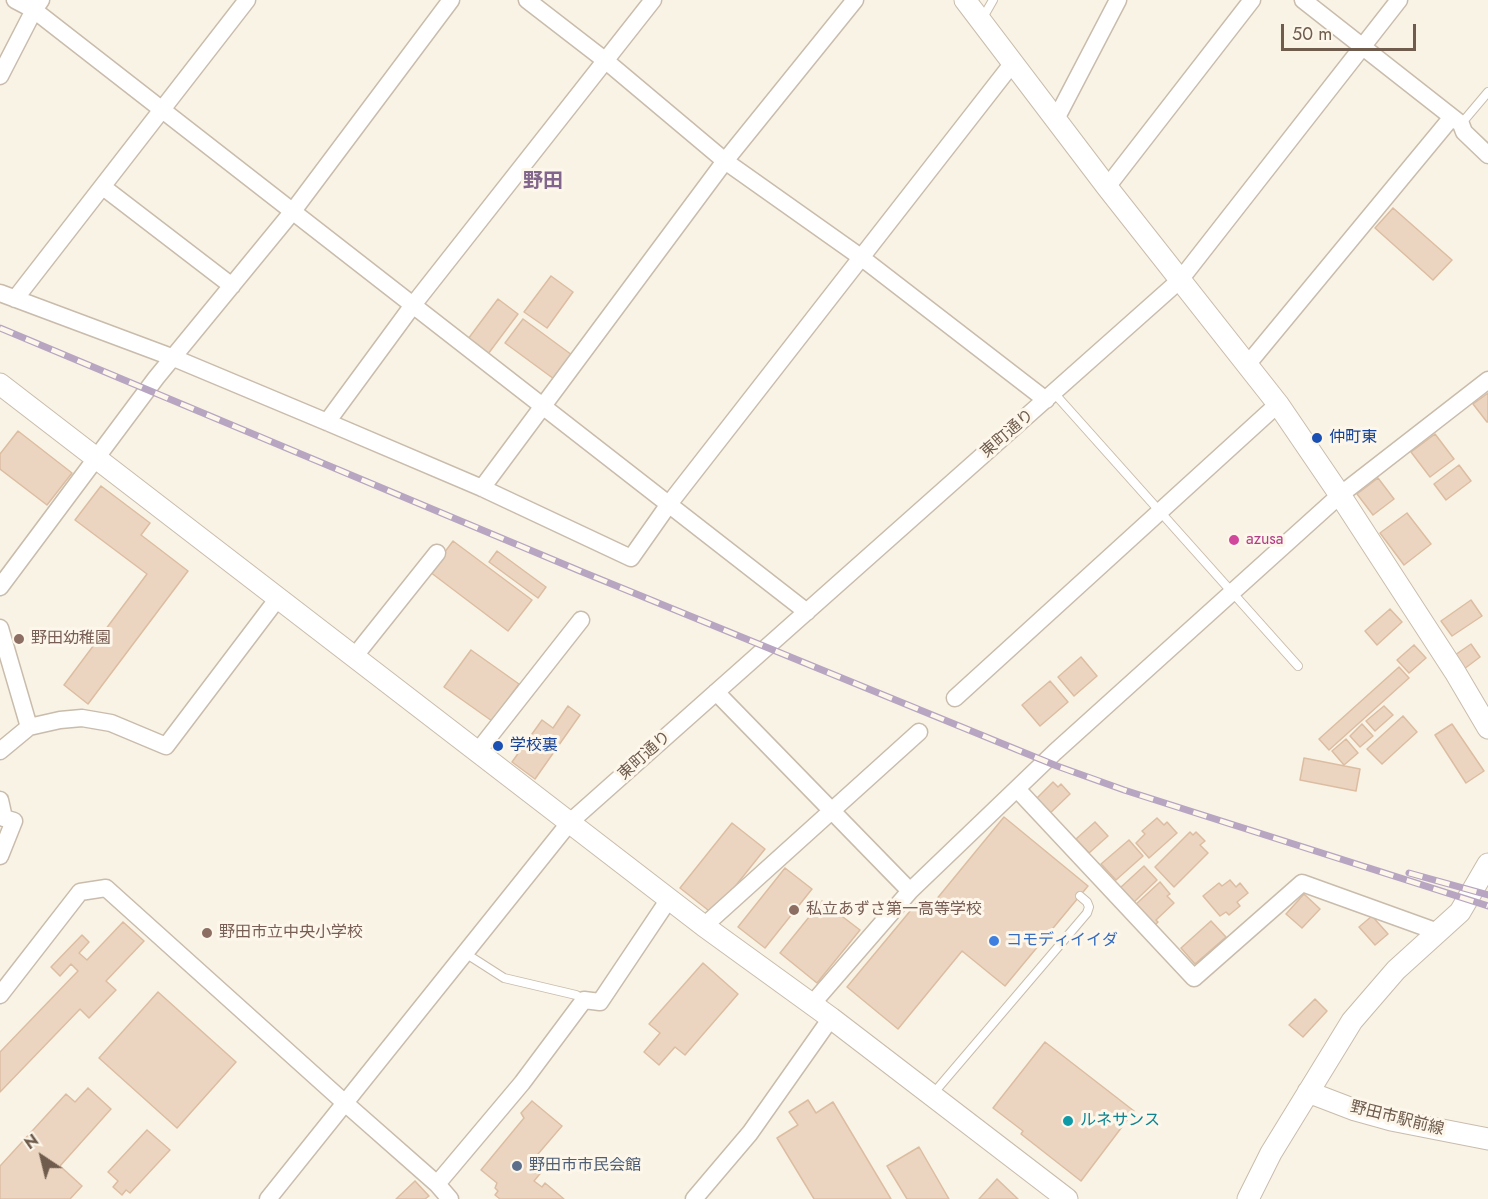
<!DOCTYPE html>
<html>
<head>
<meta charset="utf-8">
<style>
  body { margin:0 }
  #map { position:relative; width:1488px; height:1199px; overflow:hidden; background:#f9f3e5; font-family:Jost,sans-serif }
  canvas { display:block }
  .north { position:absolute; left:12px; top:1127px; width:60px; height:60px; -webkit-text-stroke:4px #fdf7eb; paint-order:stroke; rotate:325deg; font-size:16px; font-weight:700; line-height:24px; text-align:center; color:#6f5c4d }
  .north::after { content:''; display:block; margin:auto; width:21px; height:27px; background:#6f5c4d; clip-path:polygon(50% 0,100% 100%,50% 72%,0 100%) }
  .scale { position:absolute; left:1281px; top:24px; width:135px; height:27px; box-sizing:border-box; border:3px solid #6f5c4d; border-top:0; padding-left:8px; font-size:18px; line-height:21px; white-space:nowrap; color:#6f5c4d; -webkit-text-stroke:4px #fdf7eb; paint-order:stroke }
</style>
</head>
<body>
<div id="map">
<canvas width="1488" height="1199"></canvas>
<div class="north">N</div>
<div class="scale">50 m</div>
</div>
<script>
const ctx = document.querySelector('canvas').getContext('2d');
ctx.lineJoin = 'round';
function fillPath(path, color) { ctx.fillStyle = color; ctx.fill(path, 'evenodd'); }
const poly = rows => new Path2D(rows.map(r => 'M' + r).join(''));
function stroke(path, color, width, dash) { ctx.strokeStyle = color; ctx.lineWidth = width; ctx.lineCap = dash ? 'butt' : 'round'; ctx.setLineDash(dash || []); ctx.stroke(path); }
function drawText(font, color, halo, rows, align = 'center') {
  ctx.font = font + ' Jost,"Noto Sans JP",sans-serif'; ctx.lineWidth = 6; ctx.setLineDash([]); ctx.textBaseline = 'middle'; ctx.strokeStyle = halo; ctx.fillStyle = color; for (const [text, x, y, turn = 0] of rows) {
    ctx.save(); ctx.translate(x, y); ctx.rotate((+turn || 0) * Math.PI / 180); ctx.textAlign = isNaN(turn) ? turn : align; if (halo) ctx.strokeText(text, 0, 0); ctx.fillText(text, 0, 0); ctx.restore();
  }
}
const building = poly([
  [1393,208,1452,260,1433,280,1375,228,1393,208],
  [551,276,573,292,547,328,524,312,551,276],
  [498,299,518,314,488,354,468,339,498,299],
  [523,319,572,355,554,379,505,343,523,319],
  [1488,393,1488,422,1487,422,1473,404,1488,393],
  [18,431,72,473,47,505,0,469,0,454,18,431],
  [1435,434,1454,459,1430,477,1411,452,1435,434],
  [1459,465,1471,481,1446,500,1434,484,1459,465],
  [1378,478,1394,499,1373,515,1357,494,1378,478],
  [101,486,150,523,141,535,188,571,88,704,64,685,147,574,75,520,101,486],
  [1407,513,1431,544,1404,565,1380,533,1407,513],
  [453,541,532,600,508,631,430,572,453,541],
  [497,551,546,587,538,598,489,562,497,551],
  [1471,600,1482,616,1452,636,1441,621,1471,600],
  [1390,609,1402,622,1377,645,1365,631,1390,609],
  [1471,644,1480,657,1464,669,1455,655,1471,644],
  [1414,645,1426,658,1409,673,1397,660,1414,645],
  [471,650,519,684,492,721,444,687,471,650],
  [1081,657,1097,676,1074,696,1058,677,1081,657],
  [1399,667,1409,678,1329,750,1319,739,1399,667],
  [1050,681,1068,702,1040,726,1022,705,1050,681],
  [568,706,580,715,535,779,512,762,542,720,553,728,568,706],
  [1384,706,1393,715,1375,731,1366,721,1384,706],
  [1403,716,1417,732,1382,764,1367,749,1403,716],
  [1362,724,1373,736,1360,747,1350,736,1362,724],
  [1452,724,1484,771,1466,783,1435,735,1452,724],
  [1346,739,1358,753,1344,765,1332,751,1346,739],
  [1304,758,1360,769,1356,791,1300,780,1304,758],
  [1053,782,1058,787,1061,784,1070,794,1047,816,1036,799,1053,782],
  [1004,817,1088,886,1005,986,962,951,898,1029,847,987,916,904,926,912,1004,817],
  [1157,818,1164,825,1167,822,1177,833,1149,858,1136,843,1145,834,1142,831,1157,818],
  [1095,822,1108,836,1089,853,1076,839,1095,822],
  [732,823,765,849,713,914,680,888,732,823],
  [1190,832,1193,835,1196,832,1205,841,1200,845,1208,853,1174,887,1155,867,1190,832],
  [1129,840,1143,856,1116,880,1101,864,1129,840],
  [1144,866,1157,880,1133,903,1120,888,1144,866],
  [785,868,812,889,765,948,738,927,785,868],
  [1230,880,1236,887,1240,883,1248,893,1237,902,1240,906,1229,915,1226,912,1220,916,1203,896,1219,883,1222,886,1230,880],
  [1160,882,1170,894,1167,896,1174,903,1156,920,1158,922,1154,926,1134,906,1160,882],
  [1304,894,1320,909,1302,928,1286,914,1304,894],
  [822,901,860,930,817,983,780,953,822,901],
  [1372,916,1388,934,1375,945,1359,927,1372,916],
  [1211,921,1226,937,1195,964,1181,948,1211,921],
  [123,922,144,941,106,981,116,990,89,1018,80,1009,0,1092,0,1052,78,971,71,964,60,976,51,967,82,935,89,942,79,953,87,960,123,922],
  [703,963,738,994,685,1055,675,1047,659,1065,644,1052,660,1033,649,1024,703,963],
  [158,992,236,1062,177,1128,99,1058,158,992],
  [1315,999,1327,1011,1303,1037,1289,1025,1315,999],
  [1045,1042,1134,1111,1081,1181,1021,1134,1023,1131,993,1108,1045,1042],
  [88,1088,111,1109,60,1166,82,1186,70,1199,0,1199,0,1166,66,1094,75,1102,88,1088],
  [808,1100,816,1113,833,1102,891,1199,814,1199,777,1138,798,1125,789,1112,808,1100],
  [532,1101,562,1126,538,1154,549,1163,534,1181,542,1187,545,1183,564,1199,500,1199,495,1195,498,1191,495,1188,497,1183,481,1170,524,1118,521,1113,532,1101],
  [147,1130,170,1150,130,1193,126,1190,122,1195,113,1187,118,1181,108,1172,147,1130],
  [919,1147,949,1199,907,1199,887,1166,919,1147],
  [997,1179,1018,1199,979,1199,997,1179],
  [415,1181,429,1196,425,1199,396,1199,415,1181]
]);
fillPath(building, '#ecd5c0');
stroke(building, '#dcbda2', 1.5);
const service = poly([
  [981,21,993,0],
  [1461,124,1488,92],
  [1054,393,1298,666],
  [465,953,504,978,576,995,584,1000],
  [932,1095,1087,913,1089,907,1087,902,1080,896]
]);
const minor = poly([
  [15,0,34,10,807,612],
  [527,0,606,61,725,161,862,258,1046,400],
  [1303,0,1461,124,1464,132,1488,155],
  [0,76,34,10,41,0],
  [1056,119,1118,0],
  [103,187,232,286],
  [1107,187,1252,0],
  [0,293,174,358,327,422,482,488,631,558,669,504,1012,64],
  [15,299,247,0],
  [1247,365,1452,117],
  [327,422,413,305,653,0],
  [482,488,725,161,855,0],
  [0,587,156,378,293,211,451,0],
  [0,628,29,727],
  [354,657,437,553],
  [716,692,910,891],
  [955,698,1278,404],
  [0,751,29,727,60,720,82,718,111,723,166,746,278,598],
  [478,751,581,620],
  [1017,789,1194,978,1302,883,1438,932],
  [0,800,4,818,14,821,0,856],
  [704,926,919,732],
  [0,995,80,892,106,888,345,1103,437,1184,450,1199],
  [812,1004,910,891,1055,752,1340,495,1488,380],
  [437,1184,522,1083,584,1000,600,1002,669,899],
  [268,1199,570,822,1180,280,1399,0],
  [694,1199,750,1133,831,1018]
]);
const tertiary = poly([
  [965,0,1107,187,1278,404,1340,495,1455,672,1488,728],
  [0,384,704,926,831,1018,1067,1199],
  [1308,1092,1355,1110,1391,1120,1488,1139],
  [1248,1199,1271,1153,1352,1021,1396,970,1460,912,1488,864]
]);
stroke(service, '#c9bcac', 10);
stroke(minor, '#c9bcac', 19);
stroke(tertiary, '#c9bcac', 23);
stroke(service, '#fff', 8);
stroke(minor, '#fff', 16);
stroke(tertiary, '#fff', 21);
const rail = poly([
  [0,328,580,571,1057,766,1124,790,1488,906],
  [1409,873,1488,895]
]);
stroke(rail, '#b7a5c1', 7);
stroke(rail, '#fdf7eb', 4.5, [14]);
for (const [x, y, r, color] of [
  [1317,438,6,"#1a4fb4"],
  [1234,540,6,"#d1479c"],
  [19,639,6,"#8d6e63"],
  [498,746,6,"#1a4fb4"],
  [794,910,6,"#8d6e63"],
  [207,933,6,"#8d6e63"],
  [994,941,6,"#3f7fe0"],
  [1068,1121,6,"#0f9aa8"],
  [517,1166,6,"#5c6f8a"]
]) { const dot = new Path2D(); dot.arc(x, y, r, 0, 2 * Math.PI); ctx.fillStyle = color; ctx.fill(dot); stroke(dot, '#fdf7eb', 2); }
drawText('16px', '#6f5c4d', '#fdf7eb', [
  ["東町通り",1008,434,-41],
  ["東町通り",645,756,-42],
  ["野田市駅前線",1397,1119,14]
]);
drawText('16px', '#164399', '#fdf7eb', [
  ["仲町東",1329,438],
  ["学校裏",510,746]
], 'left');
drawText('16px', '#b23c85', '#fdf7eb', [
  ["azusa",1246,540]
], 'left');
drawText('16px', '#785e54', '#fdf7eb', [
  ["野田幼稚園",31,639],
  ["私立あずさ第一高等学校",806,910],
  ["野田市立中央小学校",219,933]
], 'left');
drawText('16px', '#366cbe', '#fdf7eb', [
  ["コモディイイダ",1006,941]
], 'left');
drawText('16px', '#0d838f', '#fdf7eb', [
  ["ルネサンス",1080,1121]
], 'left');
drawText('16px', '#4e5e75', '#fdf7eb', [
  ["野田市市民会館",529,1166]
], 'left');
drawText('bold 20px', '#82658c', '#fdf7eb', [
  ["野田",543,182]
]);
</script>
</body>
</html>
